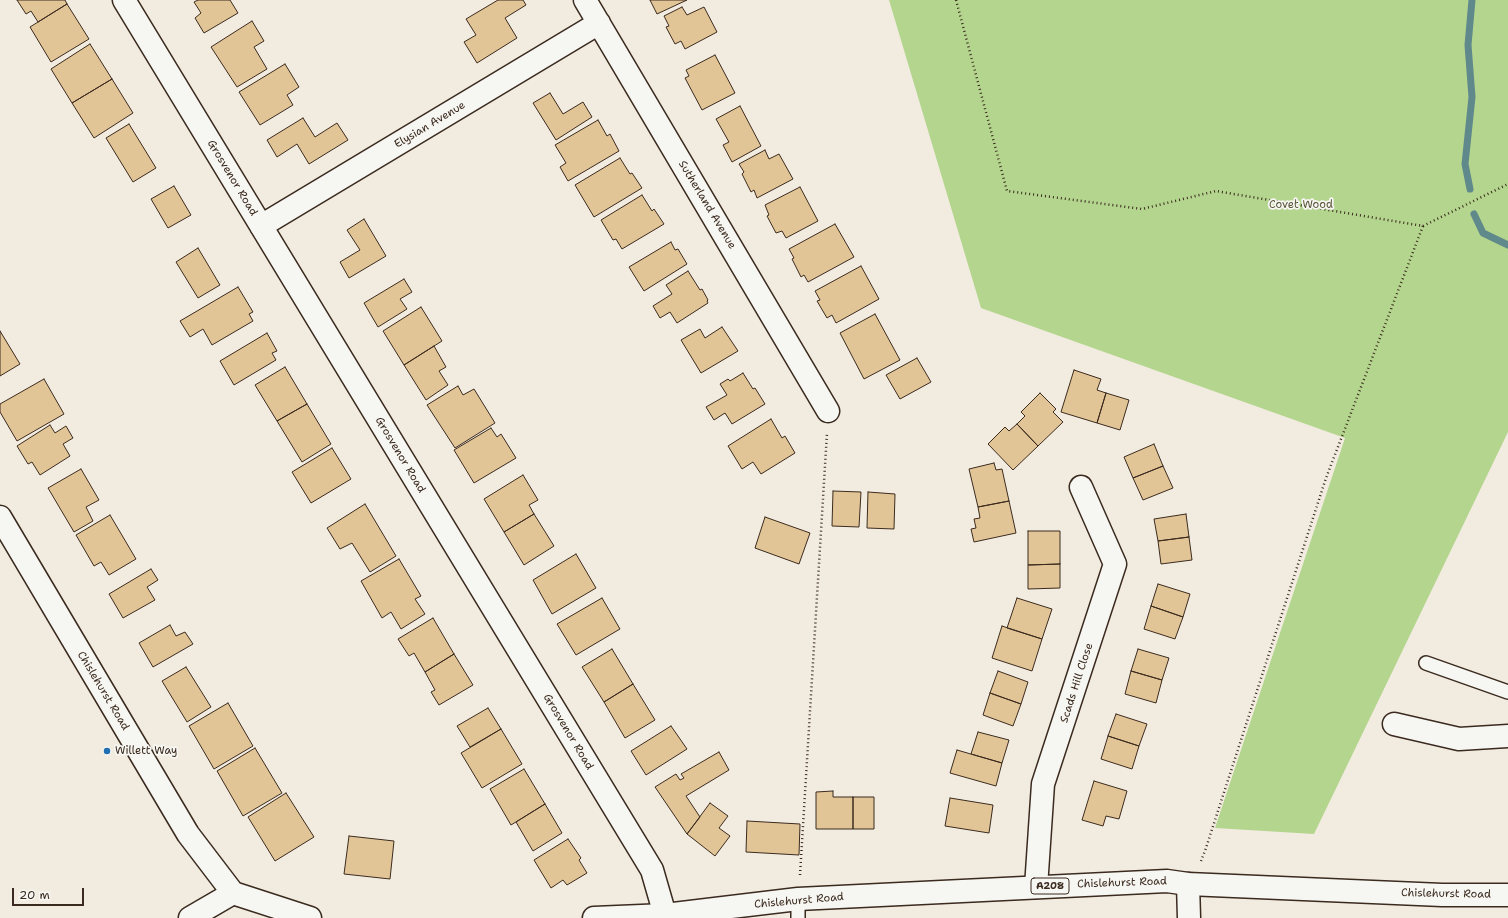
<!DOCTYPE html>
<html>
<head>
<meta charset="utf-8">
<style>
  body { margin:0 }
  #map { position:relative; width:1508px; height:918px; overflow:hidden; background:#f2ece0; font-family:"Shantell Sans",sans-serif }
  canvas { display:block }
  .scale { position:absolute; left:12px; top:888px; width:72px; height:18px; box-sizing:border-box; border:2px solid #3b2a1e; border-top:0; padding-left:5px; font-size:12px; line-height:14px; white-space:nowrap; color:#3b2a1e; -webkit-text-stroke:3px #f6f6f2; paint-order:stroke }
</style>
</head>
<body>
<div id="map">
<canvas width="1508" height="918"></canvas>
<div class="scale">20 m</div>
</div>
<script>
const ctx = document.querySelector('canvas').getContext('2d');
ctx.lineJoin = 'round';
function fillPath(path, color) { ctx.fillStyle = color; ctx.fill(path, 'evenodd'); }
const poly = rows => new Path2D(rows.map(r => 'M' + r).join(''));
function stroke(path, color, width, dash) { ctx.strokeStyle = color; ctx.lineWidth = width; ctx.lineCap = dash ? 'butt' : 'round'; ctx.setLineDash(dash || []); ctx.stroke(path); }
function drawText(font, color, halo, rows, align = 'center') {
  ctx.font = font + ' "Shantell Sans",sans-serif'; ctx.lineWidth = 3.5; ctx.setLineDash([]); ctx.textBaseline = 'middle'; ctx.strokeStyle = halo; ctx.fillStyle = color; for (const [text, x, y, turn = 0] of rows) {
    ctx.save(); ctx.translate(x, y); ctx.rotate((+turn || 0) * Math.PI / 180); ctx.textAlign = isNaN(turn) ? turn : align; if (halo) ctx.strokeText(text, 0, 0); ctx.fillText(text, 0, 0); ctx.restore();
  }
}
fillPath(poly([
  [889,0,1508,0,1508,432,1314,834,1215,828,1345,438,981,308]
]), '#b4d58e');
stroke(poly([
  [1470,189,1465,164,1472,97,1468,45,1472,0],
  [1474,214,1483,233,1508,245]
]), '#60898b', 7);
const building = poly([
  [17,0,65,0,67,4,38,22,31,11,26,14,17,0],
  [198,0,230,0,238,13,204,33,195,18,201,13,194,2,198,0],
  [498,0,523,0,526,5,505,18,517,38,477,63,464,42,476,35,466,19,498,0],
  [650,0,687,0,657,14,650,0],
  [67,4,89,39,51,62,30,27,67,4],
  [682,7,687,15,704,7,717,32,685,49,681,41,675,44,666,27,669,26,664,16,682,7],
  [252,21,264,41,254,47,267,69,237,87,211,47,252,21],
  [90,44,112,79,72,103,51,69,90,44],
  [715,55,735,93,702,110,685,78,689,76,686,70,715,55],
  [285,64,299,87,287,95,293,105,260,125,239,92,285,64],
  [112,79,133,113,94,138,72,103,112,79],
  [550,93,563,114,583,102,592,117,556,140,533,103,550,93],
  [740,106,761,146,732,162,723,145,729,142,716,119,740,106],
  [303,118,315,137,337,123,348,140,309,164,297,144,277,157,267,140,303,118],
  [598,120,607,136,610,134,619,151,568,181,560,167,566,163,555,145,598,120],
  [129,124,156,168,133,182,106,138,129,124],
  [765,150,769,159,779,154,793,179,757,198,754,190,751,192,742,174,744,172,739,164,765,150],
  [620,158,630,174,632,173,642,188,594,217,575,185,620,158],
  [174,186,191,215,168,228,151,199,174,186],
  [800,187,818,221,786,238,782,231,776,233,767,216,769,215,765,205,800,187],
  [642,195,652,211,654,209,664,224,622,249,616,239,613,240,601,220,642,195],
  [364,219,386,256,349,278,340,262,360,250,347,230,364,219],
  [835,224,854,257,808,282,804,275,801,277,792,259,794,258,789,249,835,224],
  [671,242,675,250,678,249,687,264,644,291,629,267,671,242],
  [198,248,220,285,198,298,176,262,198,248],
  [861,266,879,299,836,323,832,315,827,318,817,301,820,300,815,291,861,266],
  [688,271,700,290,702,289,708,300,707,301,708,303,677,323,670,312,660,318,653,306,672,294,666,285,688,271],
  [404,279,412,292,400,299,407,309,378,327,364,303,404,279],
  [238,287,253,312,249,314,253,321,212,345,203,329,190,337,180,321,238,287],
  [421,307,442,341,404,365,383,331,421,307],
  [875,314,900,360,864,379,840,333,875,314],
  [722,327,738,351,701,373,681,340,700,329,705,338,722,327],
  [0,331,20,364,0,376,0,331],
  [267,333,277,351,272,353,276,360,234,385,220,361,267,333],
  [434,346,446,367,439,371,448,385,426,400,404,365,434,346],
  [917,358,931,382,900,399,886,375,917,358],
  [285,367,307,404,277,421,255,385,285,367],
  [1074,370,1101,379,1097,390,1106,393,1097,423,1061,412,1074,370],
  [743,373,753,389,755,388,765,404,732,424,725,413,714,420,706,407,727,395,720,384,728,379,730,381,743,373],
  [44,379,64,414,17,441,0,412,0,404,44,379],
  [458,386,463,395,474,389,495,423,455,448,427,405,458,386],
  [1040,393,1056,409,1053,412,1063,422,1038,446,1017,424,1025,416,1021,412,1040,393],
  [1106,393,1129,400,1120,430,1097,423,1106,393],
  [307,404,331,444,302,462,277,421,307,404],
  [771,419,782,438,785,436,795,453,761,474,753,462,742,469,728,446,771,419],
  [1017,424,1038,446,1013,470,988,444,1005,427,1009,431,1017,424],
  [50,425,55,433,66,426,73,438,63,444,70,456,40,475,32,462,28,464,17,446,50,425],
  [491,428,497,437,501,434,516,458,474,483,454,450,491,428],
  [1154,444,1163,466,1133,478,1124,457,1154,444],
  [332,448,351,479,311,503,292,472,332,448],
  [994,463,996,470,1002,469,1009,501,978,507,969,469,994,463],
  [1163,466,1173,488,1143,500,1133,478,1163,466],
  [81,469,99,500,86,507,93,521,74,532,48,488,81,469],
  [523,475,538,500,529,505,534,514,504,532,484,499,523,475],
  [833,491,861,492,859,527,832,526,833,491],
  [868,492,895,494,894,529,867,528,868,492],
  [1009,501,1016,533,974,542,971,529,976,528,974,519,980,518,978,507,1009,501],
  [365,504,396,556,370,572,352,543,340,549,327,528,365,504],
  [534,514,554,546,524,565,504,532,534,514],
  [1186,514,1189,537,1158,541,1154,519,1186,514],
  [110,515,136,559,109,575,101,562,94,566,76,535,110,515],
  [765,517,810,533,799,564,755,548,765,517],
  [1028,531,1060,531,1060,564,1028,565,1028,531],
  [1189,537,1192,560,1161,564,1158,541,1189,537],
  [576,554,596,588,552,614,533,580,576,554],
  [399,559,421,596,415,599,425,614,401,629,391,612,382,618,361,581,399,559],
  [1060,564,1060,588,1028,589,1028,565,1060,564],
  [151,569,158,580,147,587,155,600,123,618,109,594,151,569],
  [1158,584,1190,594,1183,617,1151,606,1158,584],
  [602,598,620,629,576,655,557,624,602,598],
  [1017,598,1052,609,1042,639,1007,628,1017,598],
  [1151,606,1183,617,1175,639,1144,629,1151,606],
  [433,618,454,654,425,672,414,653,409,656,398,639,433,618],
  [170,625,176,636,185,632,193,644,153,667,139,643,170,625],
  [1002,626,1042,639,1032,671,992,658,1002,626],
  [612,649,633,684,604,702,582,667,612,649],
  [1138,649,1169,658,1162,680,1131,671,1138,649],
  [454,654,473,685,439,705,431,692,435,690,425,672,454,654],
  [186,667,211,707,187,722,162,681,186,667],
  [998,671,1028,682,1021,704,990,693,998,671],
  [1131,671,1162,680,1156,703,1125,694,1131,671],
  [633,684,655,720,625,738,604,702,633,684],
  [990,693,1021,704,1013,726,983,715,990,693],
  [228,703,253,746,214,769,189,726,228,703],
  [488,708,501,729,470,747,457,726,488,708],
  [1116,714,1147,724,1139,746,1108,736,1116,714],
  [671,726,687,749,646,775,631,751,671,726],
  [501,729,522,764,482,788,461,753,501,729],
  [978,732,1009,740,1002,763,971,754,978,732],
  [1108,736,1139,746,1132,769,1101,759,1108,736],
  [255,748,282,793,243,816,217,771,255,748],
  [957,750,1002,763,996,786,950,773,957,750],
  [719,752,729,770,686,796,700,817,687,834,655,787,676,774,680,780,684,778,681,774,719,752],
  [524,769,545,804,511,825,490,789,524,769],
  [1094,781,1127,791,1119,819,1106,816,1103,826,1082,820,1094,781],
  [833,791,833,797,853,797,853,829,816,829,816,792,833,791],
  [286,793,314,837,275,861,248,817,286,793],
  [853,797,874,797,874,829,853,829,853,797],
  [950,798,993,805,989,833,945,826,950,798],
  [710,803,728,816,719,828,730,836,715,856,687,834,710,803],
  [545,804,562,833,533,851,516,822,545,804],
  [747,821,800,824,799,855,746,852,747,821],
  [349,836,394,841,390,879,344,874,349,836],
  [568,839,581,858,579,860,587,873,567,885,563,880,551,888,534,860,568,839]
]);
fillPath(building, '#e2c596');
stroke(building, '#3b2a1e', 1);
const lane = poly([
  [1426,663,1508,692],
  [798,918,798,899]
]);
const street = poly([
  [124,0,652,870,665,915],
  [585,0,828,411],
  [261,226,599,23],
  [1394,724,1459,739,1508,736],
  [1036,887,1043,784,1115,564,1081,487],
  [190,918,233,893]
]);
const secondary = poly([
  [1188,884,1189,918]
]);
const primary = poly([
  [0,517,188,834,233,893,310,918],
  [594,918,665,915,798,899,1167,881,1188,884,1442,895,1508,895]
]);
stroke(lane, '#3b2a1e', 16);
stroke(street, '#3b2a1e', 25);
stroke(secondary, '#3b2a1e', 25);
stroke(primary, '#3b2a1e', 25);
stroke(poly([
  [956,0,1007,191,1142,209,1216,191,1423,226,1326,478,1205,851,1201,861],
  [1423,226,1508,184],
  [800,875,827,433]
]), '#3b2a1e', 2.5, [1, 3]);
stroke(lane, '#f6f6f2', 13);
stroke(street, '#f6f6f2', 22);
stroke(secondary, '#f6f6f2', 22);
stroke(primary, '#f6f6f2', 22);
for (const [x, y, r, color] of [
  [107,751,4,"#1f6fb2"]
]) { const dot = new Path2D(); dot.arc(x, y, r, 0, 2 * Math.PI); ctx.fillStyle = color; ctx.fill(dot); stroke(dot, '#f6f6f2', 1.5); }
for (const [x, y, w] of [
  [1050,886,38]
]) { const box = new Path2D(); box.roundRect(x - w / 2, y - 8, w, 16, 3); ctx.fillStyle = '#f6f6f2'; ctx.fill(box); stroke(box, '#3b2a1e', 1); }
drawText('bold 10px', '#3b2a1e', null, [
  ["A208",1050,886]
]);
drawText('11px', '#3b2a1e', '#f6f6f2', [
  ["Elysian Avenue",430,125,-31],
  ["Grosvenor Road",232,178,59],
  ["Sutherland Avenue",707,205,59],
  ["Grosvenor Road",400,455,59],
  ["Scads Hill Close",1077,683,-72],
  ["Chislehurst Road",103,691,59],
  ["Grosvenor Road",568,732,59],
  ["Chislehurst Road",1122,883,-2],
  ["Chislehurst Road",1446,894,1],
  ["Chislehurst Road",799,901,-5]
]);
drawText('11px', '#59553a', '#f6f6f2', [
  ["Covet Wood",1301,205]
]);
drawText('11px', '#3b2a1e', '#f6f6f2', [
  ["Willett Way",115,751]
], 'left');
</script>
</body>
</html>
